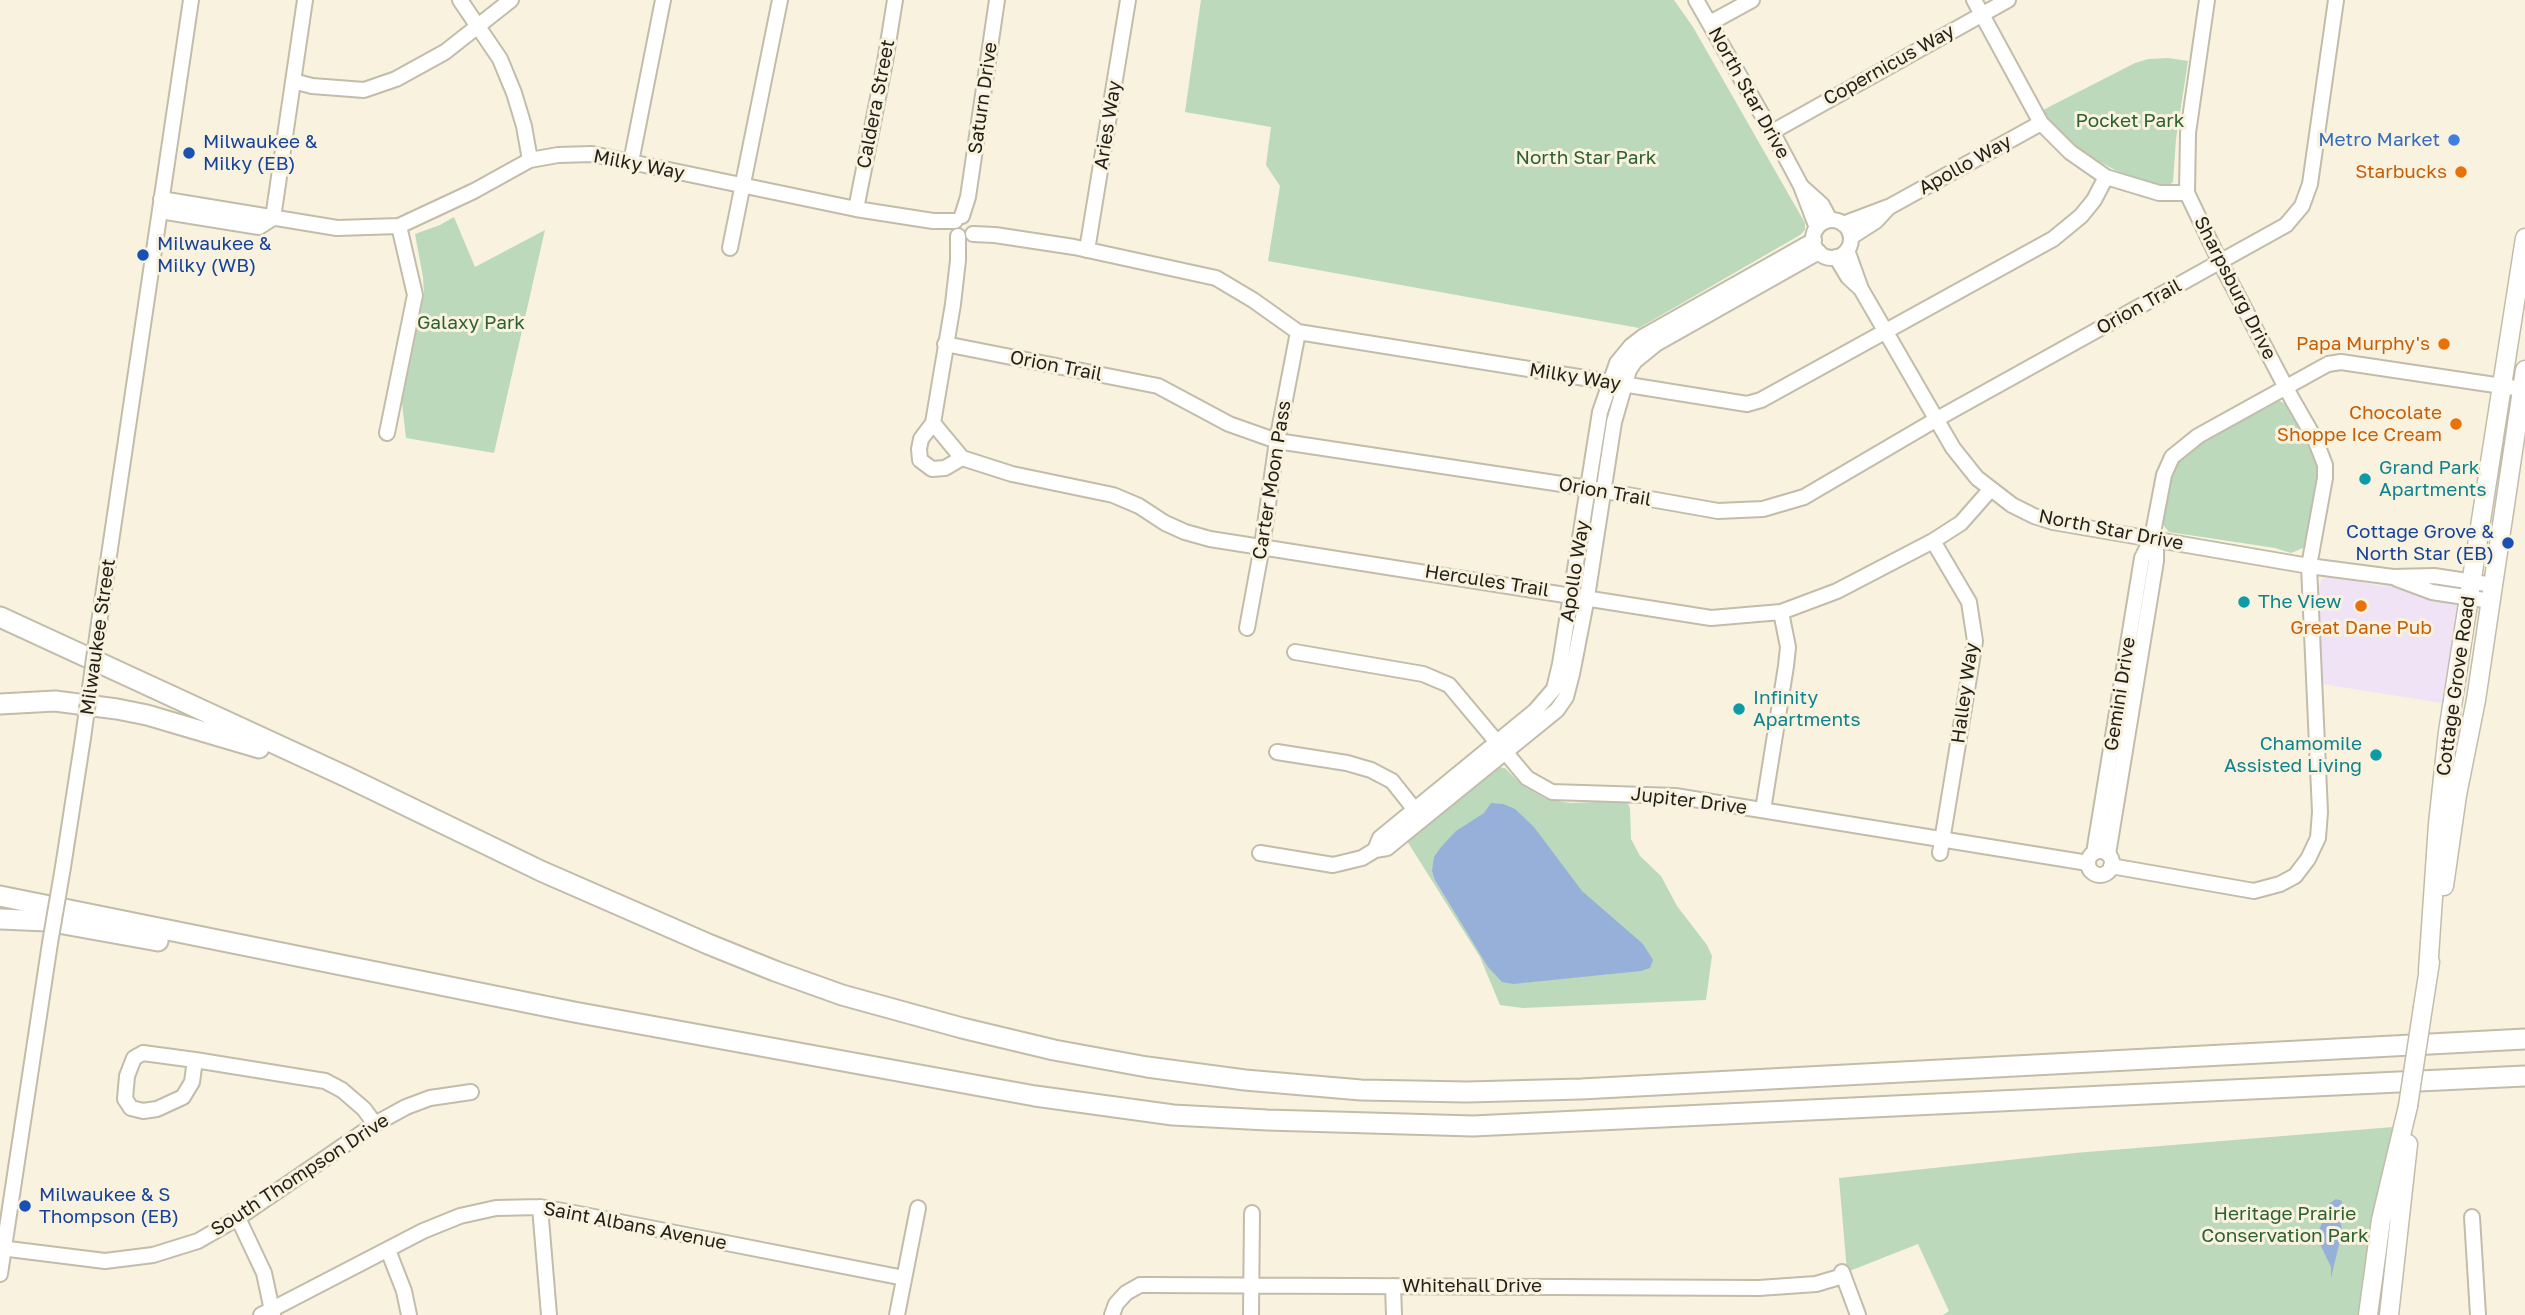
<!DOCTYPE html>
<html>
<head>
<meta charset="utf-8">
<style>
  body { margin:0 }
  canvas { display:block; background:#f8f2df }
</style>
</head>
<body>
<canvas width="2525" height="1315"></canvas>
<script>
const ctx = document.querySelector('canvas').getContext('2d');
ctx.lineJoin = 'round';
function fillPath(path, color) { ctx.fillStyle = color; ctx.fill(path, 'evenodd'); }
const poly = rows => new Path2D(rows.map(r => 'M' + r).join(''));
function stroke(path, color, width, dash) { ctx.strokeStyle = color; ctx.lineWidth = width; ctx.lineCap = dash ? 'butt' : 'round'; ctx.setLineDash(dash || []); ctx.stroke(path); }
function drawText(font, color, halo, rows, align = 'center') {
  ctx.font = font + ' "Golos Text",sans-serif'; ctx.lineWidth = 6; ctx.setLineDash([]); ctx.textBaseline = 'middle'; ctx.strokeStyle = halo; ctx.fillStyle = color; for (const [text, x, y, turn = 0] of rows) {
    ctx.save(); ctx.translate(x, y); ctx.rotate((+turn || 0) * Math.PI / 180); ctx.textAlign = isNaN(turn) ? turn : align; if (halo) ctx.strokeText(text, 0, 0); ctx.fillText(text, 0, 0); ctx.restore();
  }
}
fillPath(poly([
  [2330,576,2381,586,2390,584,2402,586,2427,598,2458,605,2461,610,2448,704,2322,684,2318,590,2322,579]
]), '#f1e3f6');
fillPath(poly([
  [1201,0,1674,0,1693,27,1805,223,1805,230,1800,235,1639,328,1268,261,1280,186,1266,165,1271,127,1185,112],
  [2168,58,2188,61,2176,139,2173,182,2168,186,2146,182,2115,170,2089,156,2060,132,2041,111,2135,63,2148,59],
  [454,217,475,267,545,230,494,453,406,438,402,403,424,294,423,277,415,234,440,225],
  [2278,400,2287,405,2317,462,2319,476,2308,539,2303,548,2291,553,2275,548,2169,532,2164,526,2163,518,2170,480,2182,455],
  [1496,767,1505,768,1523,786,1546,799,1570,803,1627,801,1630,808,1631,839,1640,856,1661,876,1677,906,1707,945,1712,956,1706,1000,1523,1008,1500,1005,1480,957,1407,841],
  [2393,1127,2361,1315,1943,1315,1949,1311,1918,1244,1847,1272,1839,1178,2075,1153]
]), '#bcd9bc');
fillPath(poly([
  [1491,803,1503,804,1515,809,1534,827,1582,891,1643,944,1653,960,1650,968,1641,971,1513,984,1502,982,1488,967,1435,880,1432,871,1434,857,1441,847,1456,831,1484,813],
  [2336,1199,2342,1201,2340,1215,2342,1232,2331,1278,2331,1267,2319,1242,2319,1230,2330,1203]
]), '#97b0da');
const minor = poly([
  [460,0,500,59,514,93,524,126,530,160],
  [1696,0,1777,141,1801,186,1817,228],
  [1974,0,2041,123,2070,152,2106,177,2159,193,2187,193],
  [1710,23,1752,0],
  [293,81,312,86,364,90,396,79,445,52,511,0],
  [1772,132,2008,0],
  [631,162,663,0],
  [1802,187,1822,205,1830,220],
  [161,199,337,228,399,226,474,191,530,160,558,155,592,154,856,209,933,221,955,221],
  [856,209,885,62,895,0],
  [160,211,259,227,273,218,305,0],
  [962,216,968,197,997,0],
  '1813 239a19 19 0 1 1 38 0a19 19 0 1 1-38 0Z',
  [1843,224,1888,207],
  [973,234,995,235,1074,247,1216,278,1253,300,1298,332,1747,404,1761,400,2053,239,2081,216,2094,200,2106,177],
  [958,236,958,260,953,304,933,423,921,439,919,449,920,460,932,469,945,468,962,458],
  [1851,237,1876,221,1889,207,2041,123],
  [730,248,780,0],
  [1087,250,1128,0],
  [1847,250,1861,289,1953,448,1977,478,2012,505,2034,516,2053,522,2309,566,2393,577,2434,576,2493,585],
  [1836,257,1848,277,1861,289],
  [945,344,1158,386,1229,424,1277,441,1588,488,1718,511,1763,509,1804,497,1937,419,2286,225,2302,206,2310,184,2336,0],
  [933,423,962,458],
  [387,433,415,295,399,226],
  [962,458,1012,474,1113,495,1139,506,1165,523,1185,532,1210,539,1711,618,1781,612,1837,591,1933,541,1961,523,1990,490],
  [1933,541,1969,602,1975,641,1940,853],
  [2397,579,2432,592,2491,601],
  [99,623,191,0],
  [1247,628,1262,546,1277,441,1298,332],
  [1295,652,1423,674,1449,685,1527,778,1552,792,1675,796,2088,863],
  [1277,752,1347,763,1371,770,1392,781,1419,815],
  [1763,810,1786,666,1788,647,1781,612],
  [1375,850,1380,838,1535,711,1554,689,1560,664,1600,412,1617,363,1631,346,1644,336,1814,240],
  '2088 863a12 12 0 1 1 24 0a12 12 0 1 1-24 0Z',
  [1260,853,1333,865,1362,858,1375,850,1387,848,1557,710,1566,697,1572,674,1587,597,1614,422,1629,370,1635,361,1656,344,1819,252],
  [2094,853,2142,558,2152,538,2164,475,2172,457,2198,436,2328,364,2341,362,2361,365,2522,389],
  [2108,854,2156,561,2156,548,2152,538],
  [2111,866,2254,891,2280,884,2295,876,2308,859,2318,838,2320,812,2309,566,2325,478,2325,465,2315,439,2292,399,2220,262,2187,193,2188,133,2207,0],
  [63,867,83,738],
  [143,1053,195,1060,192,1082,183,1097,157,1109,143,1111,131,1108,125,1099,127,1076,134,1058,143,1053],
  [195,1060,325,1081,342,1090,364,1109,375,1124],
  [540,1207,549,1315],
  [2472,1217,2478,1315],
  [238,1218,264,1273,273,1315],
  [0,1248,105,1261,153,1255,198,1241,238,1218,375,1124,406,1107,430,1098,471,1092],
  [388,1250,404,1291,409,1315],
  [1842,1272,1858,1315],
  [0,1274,50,943],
  [1393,1286,1394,1315],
  [261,1315,423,1231,460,1216,496,1208,540,1207,574,1213,904,1278],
  [897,1315,918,1208],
  [1112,1315,1116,1304,1126,1293,1140,1285,1149,1285,1759,1288,1816,1284,1843,1276],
  [1251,1315,1252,1213]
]);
const major = poly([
  [2444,886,2457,795,2476,700,2525,370],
  [2428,971,2438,824,2448,732,2525,238],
  [2423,1007,2430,962],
  [2368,1315,2381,1220,2408,1106],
  [2389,1315,2408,1144]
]);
const highway = poly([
  [0,617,347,777,541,871,708,944,775,971,842,995,962,1028,1054,1050,1147,1067,1245,1080,1361,1090,1467,1092,1581,1089,2525,1039],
  [0,704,55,701,117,709,147,715,259,748],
  [0,896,574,1012,1035,1096,1173,1115,1267,1120,1473,1126,2525,1076],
  [0,919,47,921,158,941]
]);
stroke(minor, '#c2bcaa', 18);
stroke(major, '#c2bcaa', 21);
stroke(highway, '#c2bcaa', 23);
stroke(minor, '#fff', 14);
stroke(major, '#fff', 18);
stroke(highway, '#fff', 19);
const minorBridge = poly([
  [83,738,99,623],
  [50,943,63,867]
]);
const majorBridge = poly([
  [2408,1106,2423,1007]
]);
stroke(minorBridge, '#c2bcaa', 18, []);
stroke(majorBridge, '#c2bcaa', 21, []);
stroke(minorBridge, '#fff', 14);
stroke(majorBridge, '#fff', 18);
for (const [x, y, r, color] of [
  [2454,140,7,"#3f7fe0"],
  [189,153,7,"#1a4fb4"],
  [2461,172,7,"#e8710a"],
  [143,255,7,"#1a4fb4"],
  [2444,344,7,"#e8710a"],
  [2456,424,7,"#e8710a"],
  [2365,479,7,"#0f9aa8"],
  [2508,543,7,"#1a4fb4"],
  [2244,602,7,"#0f9aa8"],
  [2361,606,7,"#e8710a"],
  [1739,709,7,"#0f9aa8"],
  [2376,755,7,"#0f9aa8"],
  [25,1206,7,"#1a4fb4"]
]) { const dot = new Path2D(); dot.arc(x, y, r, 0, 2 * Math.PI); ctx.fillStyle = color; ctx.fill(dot); stroke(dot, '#f8f2df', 2.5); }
drawText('19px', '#211f18', '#f8f2df', [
  ["Copernicus Way",1889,65,-29],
  ["North Star Drive",1749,93,61],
  ["Saturn Drive",983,98,-82],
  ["Caldera Street",876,104,-79],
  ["Aries Way",1108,125,-81],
  ["Milky Way",639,165,11],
  ["Apollo Way",1965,165,-29],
  ["Sharpsburg Drive",2235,288,63],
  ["Orion Trail",2139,307,-29],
  ["Orion Trail",1056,366,11],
  ["Milky Way",1575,377,9],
  ["Carter Moon Pass",1272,480,-81],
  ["Orion Trail",1605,492,10],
  ["North Star Drive",2111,530,11],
  ["Apollo Way",1575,571,-81],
  ["Hercules Trail",1487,581,9],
  ["Milwaukee Street",98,637,-82],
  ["Cottage Grove Road",2456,686,-82],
  ["Halley Way",1965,693,-82],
  ["Gemini Drive",2120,694,-81],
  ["Jupiter Drive",1689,801,7],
  ["South Thompson Drive",300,1175,-33],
  ["Saint Albans Avenue",635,1226,11],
  ["Whitehall Drive",1472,1286]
]);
drawText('19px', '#2d612f', '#f8f2df', [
  ["Pocket Park",2130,121],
  ["North Star Park",1586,158],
  ["Galaxy Park",471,323],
  ["Heritage Prairie",2285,1214],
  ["Conservation Park",2285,1236]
]);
drawText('19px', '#366cbe', '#f8f2df', [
  ["Metro Market",2440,140]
], 'right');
drawText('19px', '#164399', '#f8f2df', [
  ["Milwaukee &",203,142],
  ["Milky (EB)",203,164],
  ["Milwaukee &",157,244],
  ["Milky (WB)",157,266],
  ["Cottage Grove &",2494,532,"right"],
  ["North Star (EB)",2494,554,"right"],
  ["Milwaukee & S",39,1195],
  ["Thompson (EB)",39,1217]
], 'left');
drawText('19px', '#c56008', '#f8f2df', [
  ["Starbucks",2447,172],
  ["Papa Murphy's",2430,344],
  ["Chocolate",2442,413],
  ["Shoppe Ice Cream",2442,435],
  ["Great Dane Pub",2361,628,"center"]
], 'right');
drawText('19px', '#0d838f', '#f8f2df', [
  ["Grand Park",2379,468],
  ["Apartments",2379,490],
  ["The View",2258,602],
  ["Infinity",1753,698],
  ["Apartments",1753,720],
  ["Chamomile",2362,744,"right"],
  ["Assisted Living",2362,766,"right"]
], 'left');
</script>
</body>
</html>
